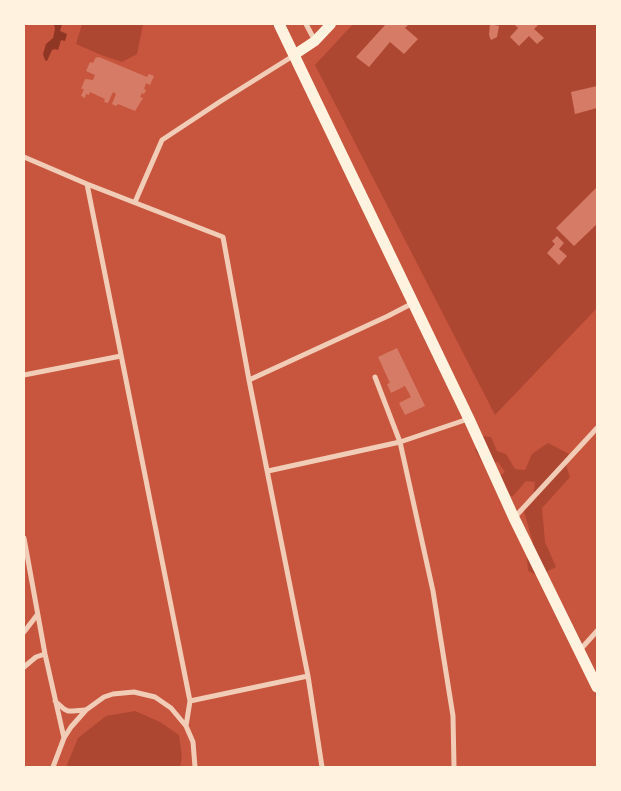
<!DOCTYPE html>
<html>
<head>
<meta charset="utf-8">
<style>
  body { margin:0 }
  #map { position:relative; width:621px; height:791px; overflow:hidden; background:#c8553d; font-family:"PT Sans",sans-serif }
  canvas { display:block }
  .frame { position:absolute; inset:0; border:25px solid #fff3e0; pointer-events:none }
</style>
</head>
<body>
<div id="map">
<canvas width="621" height="791"></canvas>
<div class="frame"></div>
</div>
<script>
const ctx = document.querySelector('canvas').getContext('2d');
ctx.lineJoin = 'round';
function fillPath(path, color) { ctx.fillStyle = color; ctx.fill(path, 'evenodd'); }
const poly = rows => new Path2D(rows.map(r => 'M' + r).join(''));
function stroke(path, color, width, dash) { ctx.strokeStyle = color; ctx.lineWidth = width; ctx.lineCap = dash ? 'butt' : 'round'; ctx.setLineDash(dash || []); ctx.stroke(path); }
fillPath(poly([
  [82,24,142,24,143,25,137,54,122,62,101,55,76,44],
  [353,24,597,24,597,308,495,415,315,65],
  [482,436,491,437,497,451,506,454,515,469,525,470,532,454,548,443,569,454,565,462,570,477,542,508,545,542,556,567,539,576,528,571,527,558,533,542,524,512,533,496,535,482,526,481,513,496,499,496,494,480,505,472,498,462,484,465,475,450],
  [135,711,160,722,179,735,182,757,180,767,66,767,78,738,106,716]
]), '#ae4732');
fillPath(poly([
  [54,24,62,24,60,31,67,34,65,41,61,40,58,50,55,49,52,50,47,61,45,60,43,54,46,44,53,38,55,29]
]), '#8f3625');
fillPath(poly([
  [386,24,409,24,405,28,418,39,404,54,390,42,369,67,356,57],
  [490,24,499,26,497,37,491,40,489,35],
  [517,24,539,24,534,29,544,38,537,44,529,36,519,46,510,37,518,28,515,25],
  [96,57,98,58,99,57,147,77,149,74,154,76,150,85,146,83,144,89,146,90,144,94,142,93,140,97,143,98,135,111,118,104,116,106,112,104,116,94,113,92,108,103,104,102,105,99,90,92,89,95,86,94,85,98,81,96,84,89,81,89,85,79,93,80,95,75,86,71,90,62,93,63],
  [597,86,597,108,575,114,571,92],
  [597,187,597,224,574,246,556,228],
  [557,236,564,243,559,249,567,256,559,265,547,253,555,244,552,241],
  [397,348,425,406,405,415,399,403,411,397,405,386,391,393,387,384,390,383,378,357]
]), '#d67c66');
stroke(poly([
  [306,24,315,41],
  [24,157,87,184,223,237,249,380,308,676,322,767],
  [87,184,190,701,186,726],
  [135,202,162,140,221,101,293,56],
  [24,375,121,356],
  [375,377,400,442,433,591,453,716,454,767],
  [249,380,388,316,413,303],
  [268,471,400,442,468,419],
  [514,518,597,428],
  [24,538,45,654,64,738],
  [24,632,37,615],
  [580,650,597,631],
  [24,667,36,657,45,654],
  [55,701,64,709,68,711,73,711,85,710],
  [190,701,308,676],
  [53,767,64,738,71,727,86,710,104,697,113,694,134,692,155,697,171,708,186,726,193,742,195,767]
]), '#f1ccb7', 5);
stroke(poly([
  [294,55,315,41,331,24]
]), '#fff3e0', 10);
stroke(poly([
  [279,24,469,419,514,518,597,687]
]), '#fff3e0', 11);
</script>
</body>
</html>
